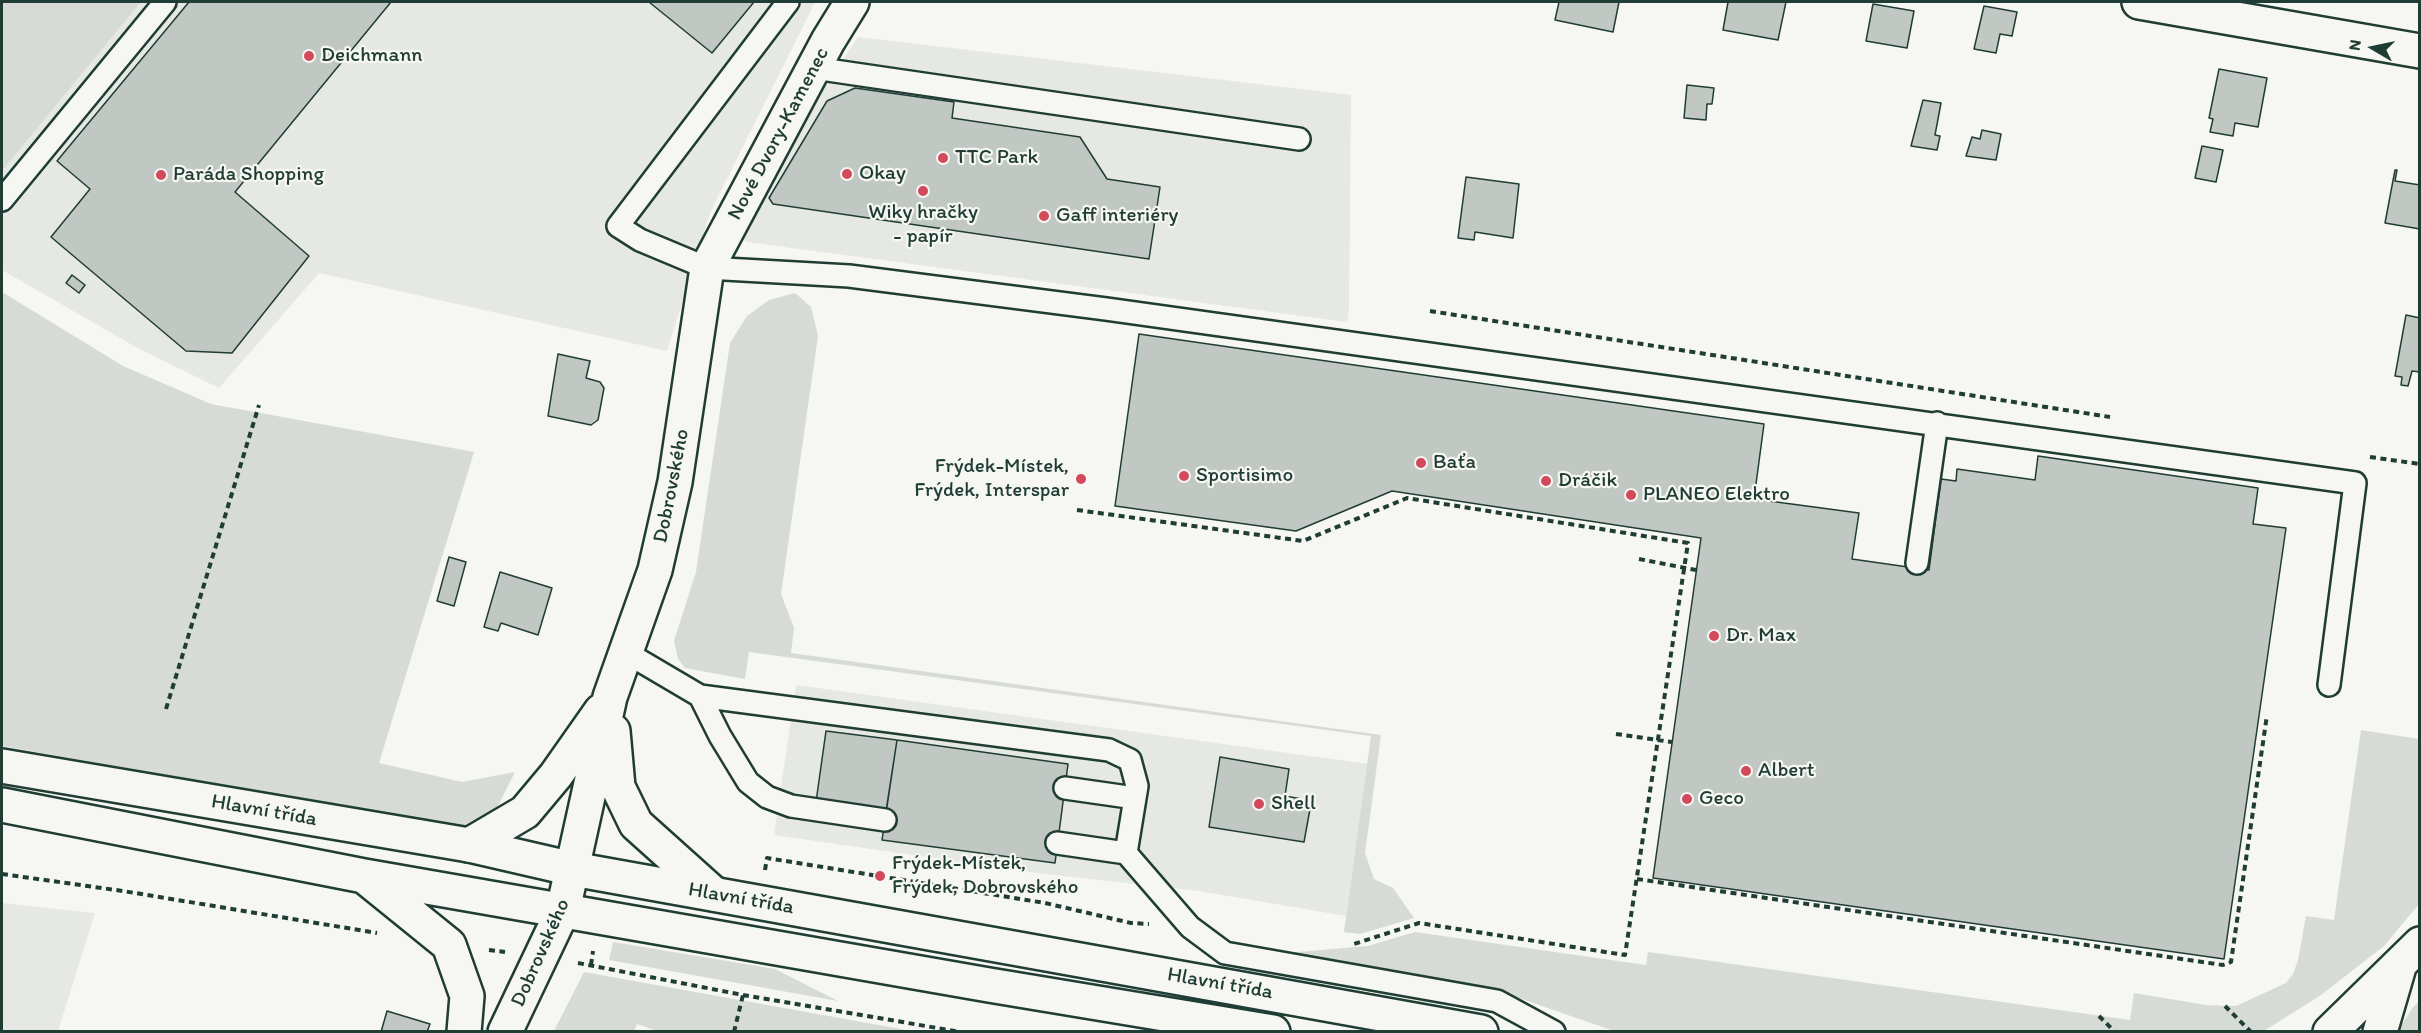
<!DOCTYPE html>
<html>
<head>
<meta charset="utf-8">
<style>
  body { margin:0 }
  #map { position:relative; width:2421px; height:1033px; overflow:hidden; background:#f6f6f2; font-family:Itim,sans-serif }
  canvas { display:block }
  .frame { position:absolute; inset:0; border:3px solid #1f3d34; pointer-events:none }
  .north { position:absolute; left:2343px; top:18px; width:60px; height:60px; -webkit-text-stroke:4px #f6f6f2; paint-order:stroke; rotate:279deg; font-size:16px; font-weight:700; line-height:24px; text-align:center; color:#1f3d34 }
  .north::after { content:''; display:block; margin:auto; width:21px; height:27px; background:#1f3d34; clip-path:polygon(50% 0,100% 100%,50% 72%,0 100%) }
</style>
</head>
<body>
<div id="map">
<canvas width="2421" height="1033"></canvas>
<div class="frame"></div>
<div class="north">N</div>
</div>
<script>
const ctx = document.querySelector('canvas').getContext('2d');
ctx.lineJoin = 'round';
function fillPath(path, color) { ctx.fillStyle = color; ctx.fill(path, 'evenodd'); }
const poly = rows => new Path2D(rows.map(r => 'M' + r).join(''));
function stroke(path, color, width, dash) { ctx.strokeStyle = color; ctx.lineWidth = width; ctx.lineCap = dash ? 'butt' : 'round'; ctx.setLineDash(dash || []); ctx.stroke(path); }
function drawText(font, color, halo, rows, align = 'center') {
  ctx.font = font + ' Itim,sans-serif'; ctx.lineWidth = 4.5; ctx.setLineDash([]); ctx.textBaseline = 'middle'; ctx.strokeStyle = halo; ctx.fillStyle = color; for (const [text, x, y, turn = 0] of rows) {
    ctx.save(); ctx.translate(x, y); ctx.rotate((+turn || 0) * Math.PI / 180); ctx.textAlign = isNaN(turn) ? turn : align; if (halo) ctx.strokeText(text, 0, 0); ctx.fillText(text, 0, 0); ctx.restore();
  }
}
fillPath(poly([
  [141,2,815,2,710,213,667,351,319,273,219,388,134,346,2,270,2,171],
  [858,37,1351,95,1349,307,1347,322,747,242,740,236,781,154],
  [796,685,1368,764,1346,916,1199,891,1044,874,774,835],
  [2,903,95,913,58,1031,2,1031]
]), '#e6e8e4');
fillPath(poly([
  [2,2,141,2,2,171],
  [2,292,123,366,211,404,474,452,379,763,462,782,515,772,495,812,462,827,2,746],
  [795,293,811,307,818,336,781,594,794,628,791,653,1381,735,1365,853,1374,879,1393,888,1414,918,1360,934,1344,932,1371,736,749,652,745,679,685,668,678,659,674,641,696,572,730,343,747,316,769,300],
  [2361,730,2419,739,2419,904,2384,946,2321,995,2264,1031,1614,1031,1496,990,1286,953,1368,946,1415,932,1646,965,1648,952,2130,1020,2134,993,2206,1005,2236,1006,2286,983,2293,974,2298,960,2306,916,2334,920],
  [613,942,775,969,838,1001,609,960],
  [584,972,912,1031,660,1032,637,1024,634,1031,554,1031],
  [2419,1001,2419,1031,2397,1032,2411,1010]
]), '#d6dbd6');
const building = poly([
  [189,2,391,2,235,192,309,256,232,353,186,351,51,237,90,189,57,161,189,2],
  [649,2,754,2,712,53,649,2],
  [1559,2,1619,2,1613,32,1555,20,1559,2],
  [1728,2,1786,2,1778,40,1723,30,1728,2],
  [1873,4,1914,11,1907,48,1866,41,1873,4],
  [1984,6,2017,12,2012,36,2000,34,1996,53,1974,49,1984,6],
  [2219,69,2267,78,2258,127,2235,123,2233,136,2210,132,2213,119,2209,118,2219,69],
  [1687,85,1714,88,1712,104,1707,104,1706,120,1684,118,1687,85],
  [855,88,954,102,952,118,1080,137,1107,179,1160,187,1149,259,773,204,769,198,827,101,855,88],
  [1923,100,1941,103,1935,135,1940,136,1937,150,1911,146,1923,100],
  [1982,130,2001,134,1996,160,1966,156,1972,137,1980,139,1982,130],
  [2202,146,2223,150,2216,182,2195,178,2202,146],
  [2395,170,2397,170,2395,181,2420,185,2420,229,2385,223,2395,170],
  [1466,177,1519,184,1513,238,1475,232,1474,240,1458,238,1466,177],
  [72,275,85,285,79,293,66,283,72,275],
  [2406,315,2420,318,2420,372,2412,371,2408,386,2401,385,2402,377,2395,376,2406,315],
  [1139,334,1764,424,1754,499,1859,513,1852,559,1929,570,1941,479,1956,481,1957,469,2035,480,2038,456,2258,488,2253,524,2286,528,2224,959,1653,878,1701,538,1392,491,1296,531,1115,506,1139,334],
  [558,354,590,361,586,378,600,382,604,388,598,420,591,425,548,416,558,354],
  [449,557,466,562,454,606,437,601,449,557],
  [500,572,552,588,538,635,501,623,498,631,484,627,500,572],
  [826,731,897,740,886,811,816,802,826,731],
  [897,740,1068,764,1055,863,882,840,897,740],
  [1220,757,1289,769,1285,796,1302,799,1310,809,1304,842,1209,827,1220,757],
  [387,1011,430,1024,427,1032,381,1032,387,1011]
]);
fillPath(building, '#c1c8c3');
stroke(building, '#1f3d34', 1.5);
const service = poly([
  [788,2,618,226,640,240,707,268,849,276,1106,309,2355,483,2329,685],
  [814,68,1299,139],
  [2,200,165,2],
  [1917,563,1937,423],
  [627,653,700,696,1109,750,1130,760,1137,786,1126,853],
  [700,696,720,736,748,782,767,797,791,806,885,820],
  [1065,788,1135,798],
  [1057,843,1126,853,1190,927,1225,953,1497,1001,1554,1032]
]);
const minor = poly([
  [2139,2,2420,51],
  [613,731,618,787,636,824,714,894],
  [469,845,525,812,556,775,601,711],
  [505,1032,563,910,610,697,655,570,675,482,707,268,828,41,852,2]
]);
const secondary = poly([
  [2,766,469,845,573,869,1481,1032],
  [2,805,364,876,989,985,1273,1032],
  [365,877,449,945,467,996,464,1032],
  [2330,1032,2420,944],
  [2380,1032,2399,967]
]);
stroke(service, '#1f3d34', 26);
stroke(minor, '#1f3d34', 38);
stroke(secondary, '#1f3d34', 38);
stroke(poly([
  [1430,311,2110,417],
  [2370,457,2420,464],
  [1077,510,1303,541,1407,498,1688,543,1625,955,1419,923,1354,944],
  [1639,559,1696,570],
  [166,709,259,405],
  [1616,734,1672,742],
  [765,870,767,858,1045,903,1131,923,1149,924],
  [2,874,123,891,377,933],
  [1637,879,2223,965,2231,962,2267,715],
  [489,950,505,952],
  [578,963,743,995,961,1032],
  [591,965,593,951],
  [2225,1006,2251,1032],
  [2099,1016,2115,1032],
  [734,1032,743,995]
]), '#1f3d34', 4, [6, 4.5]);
stroke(service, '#f6f6f2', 21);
stroke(minor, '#f6f6f2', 33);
stroke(secondary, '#f6f6f2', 33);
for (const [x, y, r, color] of [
  [309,56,6,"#d1495b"],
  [943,158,6,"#d1495b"],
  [847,174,6,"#d1495b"],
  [161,175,6,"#d1495b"],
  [923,191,6,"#d1495b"],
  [1044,216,6,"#d1495b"],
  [1421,463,6,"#d1495b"],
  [1184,476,6,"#d1495b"],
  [1081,479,6,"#d1495b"],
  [1546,481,6,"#d1495b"],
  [1631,495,6,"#d1495b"],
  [1714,636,6,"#d1495b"],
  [1746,771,6,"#d1495b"],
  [1687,799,6,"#d1495b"],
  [1259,804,6,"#d1495b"],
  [880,876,6,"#d1495b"]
]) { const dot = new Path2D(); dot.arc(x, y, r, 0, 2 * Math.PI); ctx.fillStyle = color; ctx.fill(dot); stroke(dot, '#f6f6f2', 2); }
drawText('21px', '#1f3d34', '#f6f6f2', [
  ["Deichmann",321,56],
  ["TTC Park",955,158],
  ["Okay",859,174],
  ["Paráda Shopping",173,175],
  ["Wiky hračky",923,213,"center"],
  ["- papír",923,237,"center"],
  ["Gaff interiéry",1056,216],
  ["Baťa",1433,463],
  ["Frýdek-Místek,",1069,467,"right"],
  ["Frýdek, Interspar",1069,491,"right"],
  ["Sportisimo",1196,476],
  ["Dráčik",1558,481],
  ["PLANEO Elektro",1643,495],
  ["Dr. Max",1726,636],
  ["Albert",1758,771],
  ["Geco",1699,799],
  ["Shell",1271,804],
  ["Frýdek-Místek,",892,864],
  ["Frýdek, Dobrovského",892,888]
], 'left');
drawText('21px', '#1f3d34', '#f6f6f2', [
  ["Nové Dvory-Kamenec",779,134,-62],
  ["Dobrovského",672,486,-79],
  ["Hlavní třída",264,811,10],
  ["Hlavní třída",741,899,10],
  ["Dobrovského",541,953,-66],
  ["Hlavní třída",1220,984,10]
]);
</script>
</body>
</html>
